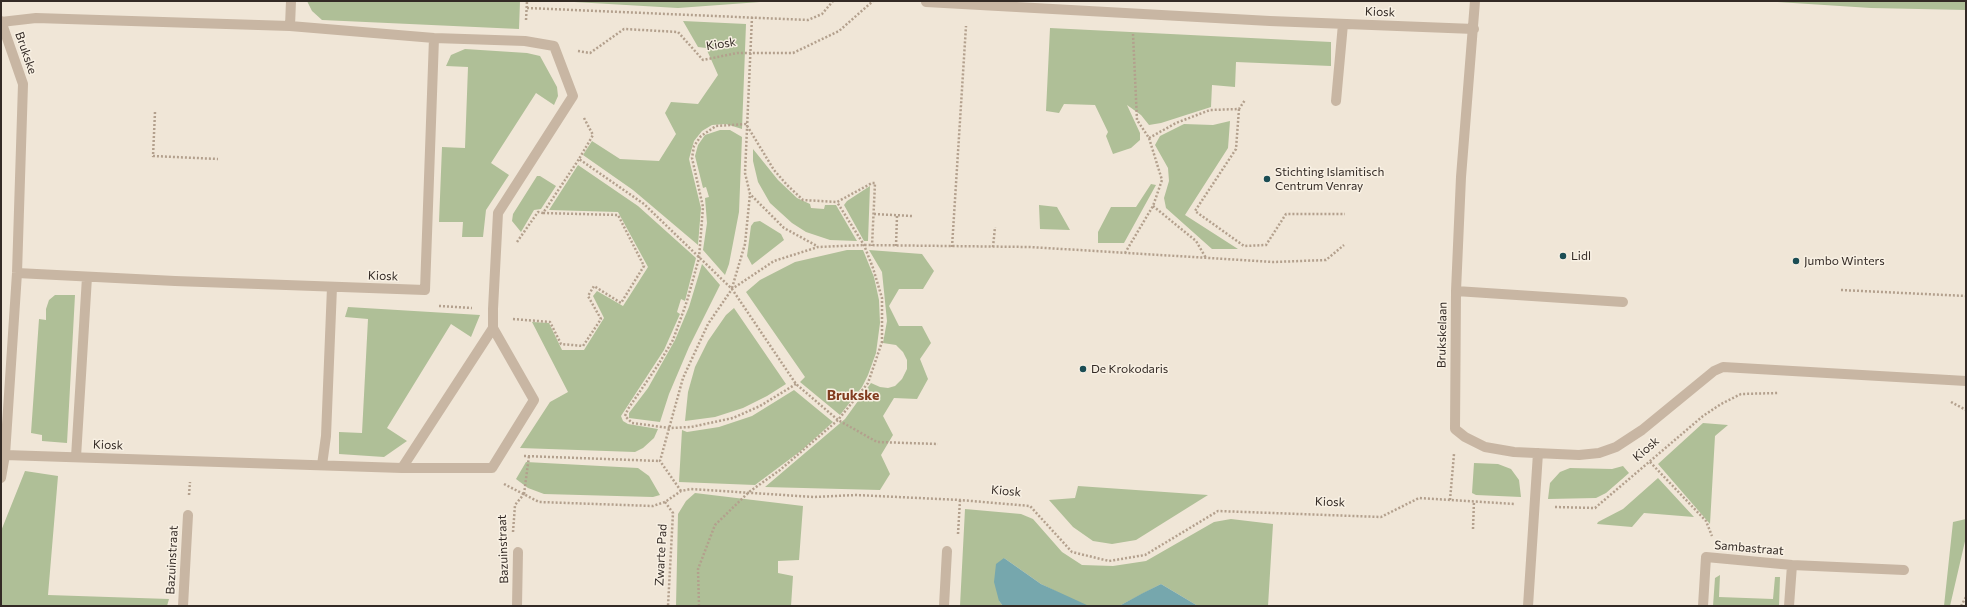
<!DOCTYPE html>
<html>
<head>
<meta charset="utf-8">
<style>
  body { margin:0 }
  #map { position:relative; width:1967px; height:607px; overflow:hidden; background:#f0e6d7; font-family:Commissioner,sans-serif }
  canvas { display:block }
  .frame { position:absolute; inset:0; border:2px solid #332a25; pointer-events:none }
</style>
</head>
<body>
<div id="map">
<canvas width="1967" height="607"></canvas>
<div class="frame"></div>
</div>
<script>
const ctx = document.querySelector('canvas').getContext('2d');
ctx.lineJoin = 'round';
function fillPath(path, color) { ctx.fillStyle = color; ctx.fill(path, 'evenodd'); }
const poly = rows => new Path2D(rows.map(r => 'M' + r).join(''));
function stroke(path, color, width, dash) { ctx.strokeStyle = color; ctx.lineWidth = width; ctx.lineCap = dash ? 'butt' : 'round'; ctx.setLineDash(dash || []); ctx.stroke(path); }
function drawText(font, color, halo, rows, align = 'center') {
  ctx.font = font + ' Commissioner,sans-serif'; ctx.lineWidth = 3; ctx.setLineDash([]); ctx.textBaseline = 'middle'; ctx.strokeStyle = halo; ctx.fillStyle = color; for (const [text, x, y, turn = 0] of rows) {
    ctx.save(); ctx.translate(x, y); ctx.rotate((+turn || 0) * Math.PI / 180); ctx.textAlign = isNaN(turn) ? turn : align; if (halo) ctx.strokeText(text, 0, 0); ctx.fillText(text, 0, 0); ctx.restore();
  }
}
fillPath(poly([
  [307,1,520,1,519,29,322,20,312,11],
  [557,1,774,1,678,8],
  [1762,1,1966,1,1966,10,1871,8],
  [683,21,746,24,742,129,726,124,712,125,702,131,694,141,689,159,701,208,698,245,633,190,583,155,592,141,620,159,659,161,676,134,665,113,671,102,698,104,718,75,706,48,698,47],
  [1050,28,1331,42,1331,66,1236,62,1235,87,1212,85,1211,107,1161,123,1149,125,1141,115,1127,105,1140,133,1140,140,1131,148,1113,154,1106,136,1108,132,1095,105,1064,104,1059,113,1046,111],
  [465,49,527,53,540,56,557,87,558,96,554,105,536,93,491,163,509,175,486,210,483,237,462,237,463,222,439,222,442,147,465,148,468,67,446,66,451,55],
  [1230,121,1228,148,1185,215,1238,249,1212,249,1166,208,1164,198,1169,181,1168,168,1155,145,1160,136,1184,124,1213,125],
  [720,130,730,130,742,137,739,212,729,264,725,275,703,250,707,223,705,198,709,197,706,187,703,188,695,156,698,145,705,135],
  [753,149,778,180,797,198,810,204,811,208,824,209,825,205,836,205,857,241,830,240,806,232,792,223,770,203,758,182,753,161],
  [578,165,638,206,696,258,685,301,681,299,677,312,680,314,664,350,621,416,623,421,628,424,658,429,654,438,643,448,635,452,520,448,550,402,568,392,532,322,549,323,562,350,584,350,604,318,593,296,597,291,623,306,648,267,618,212,549,210],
  [537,176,540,176,556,186,541,209,534,210,521,232,512,221,513,214],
  [1151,184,1156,185,1124,243,1098,243,1098,232,1111,207,1136,207],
  [870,186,868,241,864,241,844,205,847,201],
  [1039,205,1057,207,1070,230,1040,229],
  [760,221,781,234,784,240,752,265,747,256,751,226,754,222],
  [847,250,863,250,874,277,879,300,880,323,876,353,868,375,862,387,840,415,800,382,805,377,746,292,760,280,795,262],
  [869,250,922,254,934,271,923,289,899,289,889,306,899,326,922,326,931,343,920,359,928,379,917,399,894,398,883,416,893,435,881,455,890,474,880,490,765,487,845,419,871,383,880,387,888,388,895,386,902,379,907,369,907,360,903,352,896,345,883,343,887,321,882,272],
  [702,264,720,285,689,347,669,394,660,422,629,418,629,413,648,388,675,340,689,307],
  [55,295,75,295,67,443,42,441,42,435,31,433,39,319,46,320,46,309,49,300],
  [348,307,480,315,471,337,451,324,387,428,407,441,384,457,339,454,339,432,362,433,368,319,345,317],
  [734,308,786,384,767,396,743,408,715,417,685,421,688,392,695,367,708,341,726,315],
  [794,390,833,422,802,450,755,485,679,482,682,430,687,432,719,427,752,416],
  [1703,423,1728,425,1715,436,1710,524,1658,464],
  [526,462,638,468,649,476,660,495,653,497,544,494,528,488,516,479],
  [1474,463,1498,464,1511,469,1519,480,1521,497,1476,495,1472,493],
  [1623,466,1629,473,1606,493,1596,498,1548,499,1550,483,1560,472,1570,468,1612,469],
  [25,471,58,476,48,595,169,599,167,606,1,606,1,531],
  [1658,478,1694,517,1644,513,1632,527,1597,524,1598,522,1623,509],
  [1078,486,1208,495,1136,540,1112,544,1093,541,1073,527,1049,500,1075,498],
  [695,493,803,506,799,560,778,561,778,573,793,576,791,606,676,606,678,514,686,501],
  [965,509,1021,514,1033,519,1062,552,1082,565,1113,566,1146,561,1214,522,1231,519,1273,524,1268,606,1198,606,1161,584,1119,606,1085,606,1041,584,1004,558,999,601,1003,606,960,606],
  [1966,519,1966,537,1950,606,1944,606,1953,522],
  [1720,575,1719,597,1773,599,1775,577,1780,577,1779,606,1713,606,1715,578]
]), '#afbf97');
fillPath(poly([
  [1004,558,1041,584,1089,606,1003,606,999,601,994,582,996,564],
  [1161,584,1198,606,1119,606,1143,593]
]), '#76a7ad');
stroke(poly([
  [527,8,808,20,822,14,833,1],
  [752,17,745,173,750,194,784,228,817,246],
  [526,20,527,1],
  [578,51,590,53,624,29,678,32,703,60,737,53,793,53,839,31,873,1],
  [1239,109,1236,149,1195,211,1244,246,1266,245,1286,214,1345,214],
  [155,112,153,156,218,159],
  [584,118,593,135,579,159,644,204,732,289,796,384,838,420,877,442,938,444],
  [1149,138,1176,123,1210,110,1239,109,1245,100],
  [1153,206,1196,241,1206,258],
  [874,214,912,216],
  [517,242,538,212,543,213,579,159],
  [896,246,897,216],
  [952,247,966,26],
  [993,247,995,227],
  [1125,253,1153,206,1162,180,1149,138,1137,120,1133,34],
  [732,288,745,244,750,194],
  [1841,290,1966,296],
  [439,306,472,308],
  [513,319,550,322,561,344,583,346,601,319,588,296,594,286,621,303,644,266,618,215,543,213],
  [796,384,760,406,733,418,691,427,670,428,632,423,625,416,628,409,658,365,673,340,687,301,699,258,703,207,692,158,694,146,701,136,716,126,746,124,774,170,787,185,803,200,837,202,872,183,875,183,872,246],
  [1951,402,1966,410],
  [524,456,660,461],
  [1650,462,1706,521,1712,536],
  [504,484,539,502,653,506,665,502,681,491,691,489,814,497,856,495,960,500,1030,506,1072,552,1109,561,1145,555,1218,511,1381,517,1419,498,1514,504],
  [681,491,660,461,683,378,708,324,732,289,774,261,818,247,864,245,1030,247,1274,262,1326,260,1344,245],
  [524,494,529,456],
  [189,495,190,482],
  [1450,500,1454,454],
  [665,502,673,513,668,606],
  [1555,507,1595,508,1703,416,1721,404,1741,394,1778,393],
  [1473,529,1474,501],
  [513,532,515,505,524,494],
  [958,534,960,500],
  [699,606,698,569,715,525,749,492,780,470,838,420,868,383,882,342,882,298,873,268,864,245,837,202],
  [1961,606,1966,597]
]), '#b3a08d', 2.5, [2, 2]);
stroke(poly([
  [1475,1,1461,177,1456,291,1455,429,1465,437,1485,447,1514,452,1579,455,1599,453,1616,447,1642,430,1714,371,1723,367,1966,381],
  [926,2,1270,21,1474,29],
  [1,21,23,84,17,273,5,455,1,478],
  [1,22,36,18,290,26,434,38,525,41,554,46,573,96,498,213,493,309,493,328,402,468],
  [290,26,291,1],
  [1336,101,1343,24],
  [17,273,175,281,425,290,434,38],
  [1456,291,1623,302],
  [5,455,402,468,492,468,534,400,493,328],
  [76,457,87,277],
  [322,465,326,436,332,287],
  [183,606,188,515],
  [517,606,518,552],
  [944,606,947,551],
  [1528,606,1538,453],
  [1703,606,1706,557,1792,565,1904,570],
  [1789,606,1792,565]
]), '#c8b6a3', 10);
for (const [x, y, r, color] of [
  [1267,179,4,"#1b4d54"],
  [1563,256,4,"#1b4d54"],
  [1796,261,4,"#1b4d54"],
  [1083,369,4,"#1b4d54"]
]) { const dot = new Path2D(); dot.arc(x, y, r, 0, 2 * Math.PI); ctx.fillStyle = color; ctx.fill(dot); stroke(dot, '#f8f0e3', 1.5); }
drawText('12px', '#332a25', '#f8f0e3', [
  ["Kiosk",1380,12,2],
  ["Kiosk",721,44,-9],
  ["Brukske",26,53,71],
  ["Kiosk",383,276,2],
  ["Brukskelaan",1442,335,-89],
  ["Kiosk",108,445,2],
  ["Kiosk",1646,449,-41],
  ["Kiosk",1006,491,5],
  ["Kiosk",1330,502,2],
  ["Sambastraat",1749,548,5],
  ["Bazuinstraat",503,549,-92],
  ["Zwarte Pad",661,555,-87],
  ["Bazuinstraat",172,560,-87]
]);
drawText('12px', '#332a25', '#f8f0e3', [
  ["Stichting Islamitisch",1275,172],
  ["Centrum Venray",1275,186],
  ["Lidl",1571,256],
  ["Jumbo Winters",1804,261],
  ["De Krokodaris",1091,369]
], 'left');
drawText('bold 14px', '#813c1f', '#f8f0e3', [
  ["Brukske",853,395]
]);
</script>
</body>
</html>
